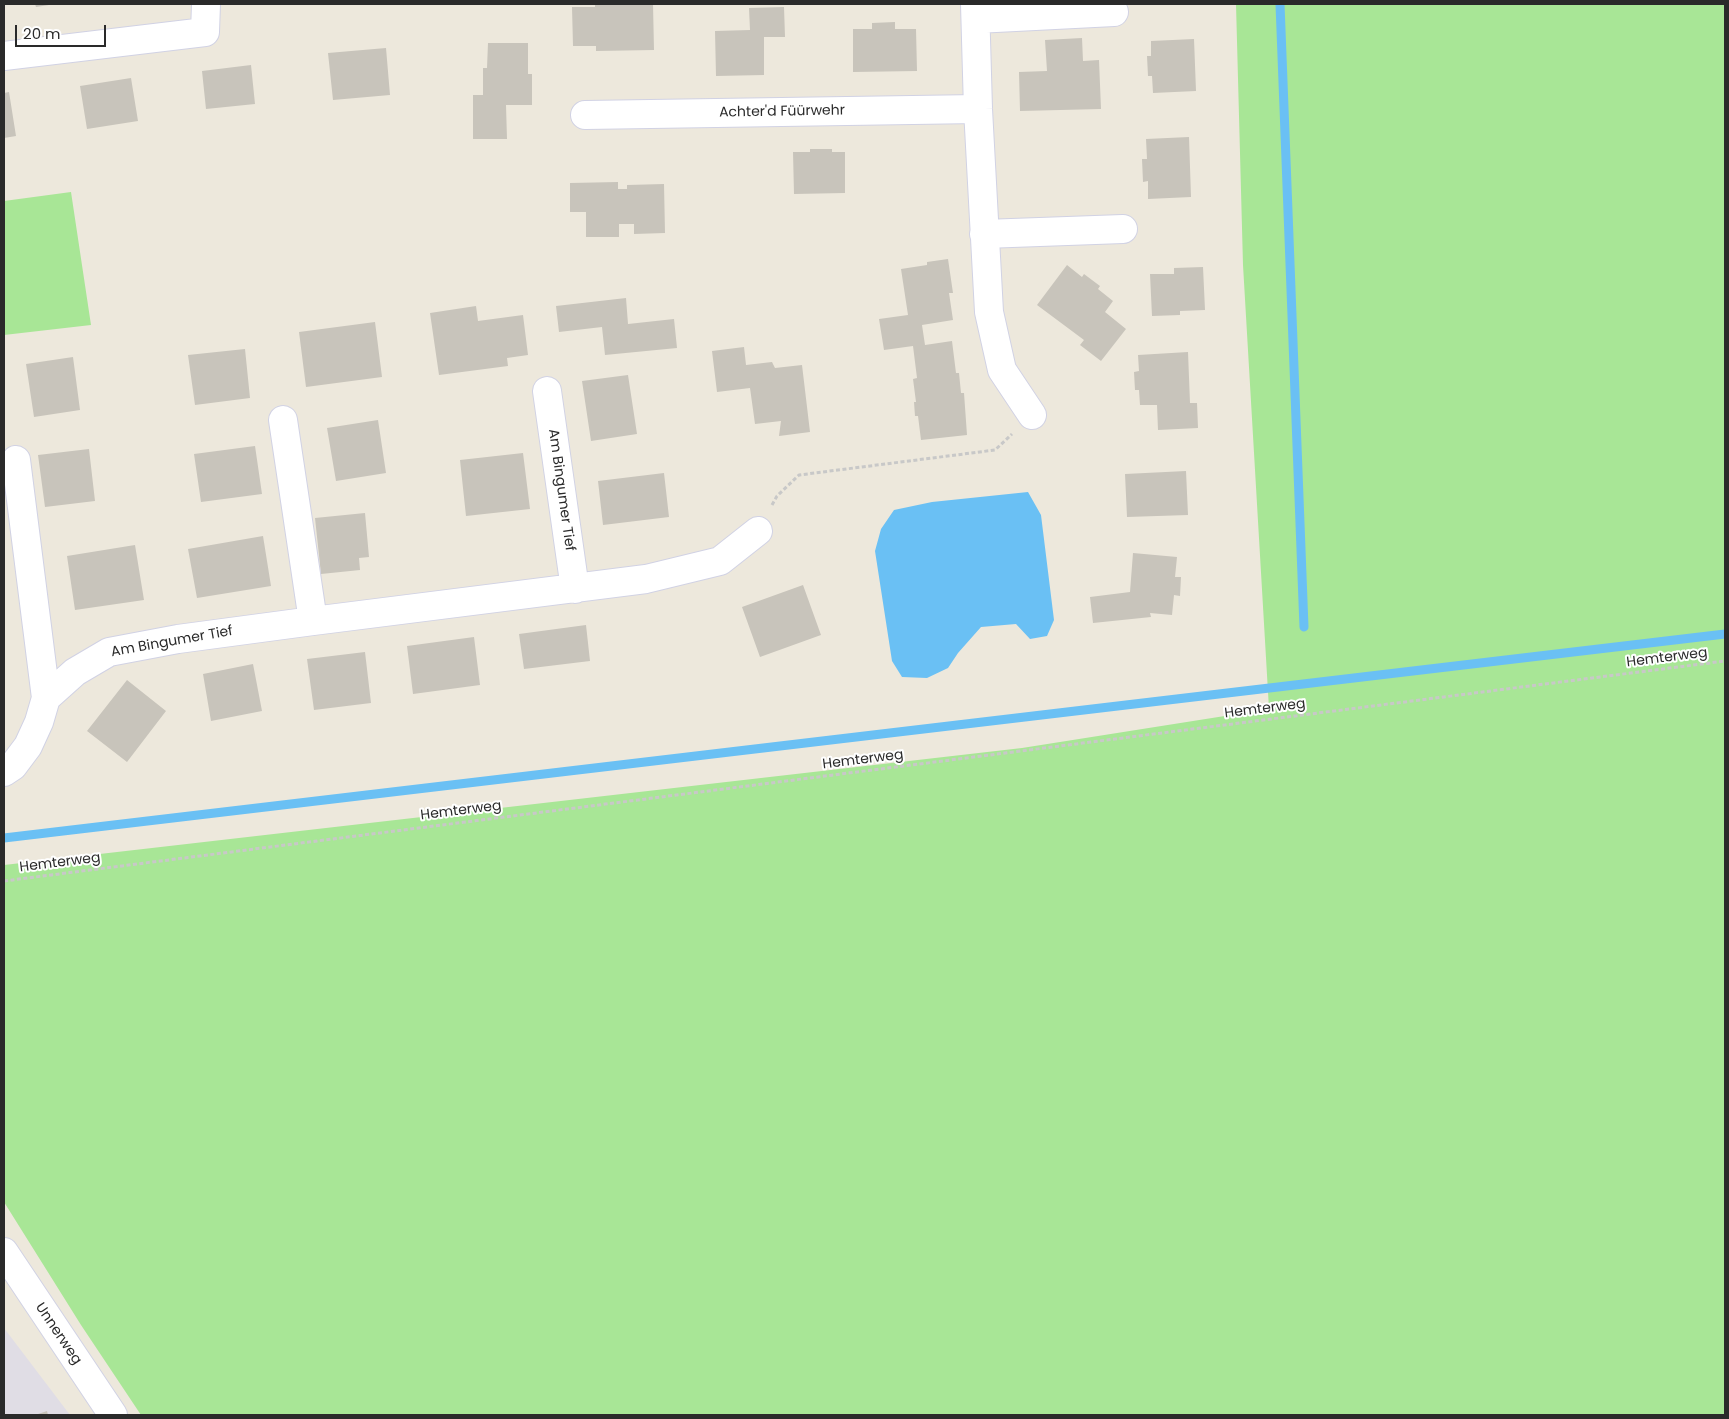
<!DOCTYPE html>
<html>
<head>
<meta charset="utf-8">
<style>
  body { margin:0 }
  #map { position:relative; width:1729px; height:1419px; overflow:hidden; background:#ede8dc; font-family:Poppins,sans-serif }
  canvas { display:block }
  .frame { position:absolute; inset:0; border:5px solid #2a2a2a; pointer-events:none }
  .scale { position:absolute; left:15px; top:25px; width:91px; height:22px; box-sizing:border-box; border:2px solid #2a2a2a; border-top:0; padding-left:6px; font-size:15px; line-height:18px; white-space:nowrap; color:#2a2a2a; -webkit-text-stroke:4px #fff; paint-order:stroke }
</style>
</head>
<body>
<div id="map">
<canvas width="1729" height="1419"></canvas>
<div class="frame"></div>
<div class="scale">20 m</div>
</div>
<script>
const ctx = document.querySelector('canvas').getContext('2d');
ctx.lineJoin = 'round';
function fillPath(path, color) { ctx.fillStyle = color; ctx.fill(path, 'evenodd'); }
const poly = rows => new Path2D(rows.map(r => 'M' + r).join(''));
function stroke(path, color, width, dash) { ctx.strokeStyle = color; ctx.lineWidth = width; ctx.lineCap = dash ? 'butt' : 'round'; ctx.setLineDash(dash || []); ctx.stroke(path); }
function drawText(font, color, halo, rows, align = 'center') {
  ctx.font = font + ' Poppins,sans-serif'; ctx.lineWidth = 4; ctx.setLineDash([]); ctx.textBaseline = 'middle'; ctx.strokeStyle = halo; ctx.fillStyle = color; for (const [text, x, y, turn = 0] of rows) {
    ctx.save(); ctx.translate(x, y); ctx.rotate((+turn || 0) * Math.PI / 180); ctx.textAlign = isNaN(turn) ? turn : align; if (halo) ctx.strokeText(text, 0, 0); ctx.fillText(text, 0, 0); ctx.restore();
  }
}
fillPath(poly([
  [4,1328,70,1415,4,1415]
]), '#e0dde5');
fillPath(poly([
  [1236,4,1725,4,1725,1415,141,1415,81,1325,4,1202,4,865,1022,748,1269,709,1243,265],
  [71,192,91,325,4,335,4,201]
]), '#a8e696');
fillPath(poly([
  [1028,492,1041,515,1054,620,1047,636,1030,639,1016,624,981,627,958,653,948,668,927,678,902,677,892,661,875,551,881,529,894,510,932,502]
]), '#6ac0f4');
stroke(poly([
  [1280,4,1304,627],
  [4,838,1725,634]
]), '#6ac0f4', 9);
fillPath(poly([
  [35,4,49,4,49,5,36,7],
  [595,4,653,4,654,50,596,51,596,46,573,46,572,7,595,7],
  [784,7,785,37,764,37,764,75,716,76,715,31,750,30,749,8],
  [895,22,895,29,916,29,917,71,853,72,853,29,872,29,872,23],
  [1082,38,1083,61,1099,60,1101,109,1020,111,1019,72,1047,71,1045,40],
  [1194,39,1196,91,1153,93,1152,76,1148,76,1147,56,1151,56,1151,41],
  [488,43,528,43,528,74,532,74,532,105,506,105,507,139,473,139,473,95,483,95,483,68,487,68],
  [386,48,390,95,333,100,328,53],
  [251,65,255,104,206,109,202,71],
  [131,78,138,121,87,129,80,86],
  [9,92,16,136,4,138,4,93],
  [1189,137,1191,197,1148,199,1148,181,1143,182,1142,159,1147,159,1146,139],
  [810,149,832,149,832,152,845,152,845,193,794,194,793,152,810,152],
  [618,182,618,189,627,189,627,185,664,184,665,233,634,234,634,224,619,224,619,237,586,237,586,212,570,212,570,183],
  [948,259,953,293,949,293,953,320,922,325,925,345,952,341,956,373,959,373,961,393,964,393,967,435,921,440,918,416,915,416,914,402,916,402,913,379,917,378,913,346,884,350,879,319,908,315,901,269,927,265,927,262],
  [1067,265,1082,277,1084,274,1100,286,1098,289,1113,301,1105,312,1126,329,1101,361,1080,345,1084,340,1037,305],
  [1203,267,1205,310,1180,311,1180,315,1152,316,1150,274,1174,274,1174,268],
  [626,298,628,324,674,319,677,348,605,355,602,327,559,332,556,306],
  [476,306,478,321,523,315,528,355,507,358,508,366,439,375,430,313],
  [375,322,382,377,306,387,299,332],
  [744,347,746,365,772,362,775,368,802,365,810,432,779,436,781,421,755,424,750,388,717,392,712,351],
  [245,349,250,398,195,405,188,355],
  [1188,352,1190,403,1197,403,1198,428,1158,430,1157,405,1140,405,1139,390,1135,390,1134,372,1139,371,1138,355],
  [73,357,80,410,34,417,26,364],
  [628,375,637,434,591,441,582,381],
  [378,420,386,473,336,481,327,428],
  [255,446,262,494,201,502,194,454],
  [89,449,95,501,45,507,38,455],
  [523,453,530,509,466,516,460,460],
  [1186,471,1188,515,1127,517,1125,474],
  [664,473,669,517,603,525,598,481],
  [365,513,369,557,359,558,360,570,321,574,315,518],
  [263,536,271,586,197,598,188,549],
  [135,545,144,600,75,610,67,556],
  [1133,553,1177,557,1175,577,1181,577,1180,596,1174,595,1172,615,1150,613,1151,617,1093,623,1090,597,1130,592],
  [803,585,821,635,760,657,742,607],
  [586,625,590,661,524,669,519,634],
  [474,637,480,685,413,694,407,646],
  [365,652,371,703,314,710,307,659],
  [253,664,262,711,211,721,203,674],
  [127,680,166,711,127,762,87,731],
  [47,1411,48,1415,35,1415]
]), '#c8c4bb');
const minor = poly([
  [975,4,978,109,989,312,1002,370,1032,415],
  [976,19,1114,12],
  [4,56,205,32,206,4],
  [585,115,978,109],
  [984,234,1123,229],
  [547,391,575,589],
  [283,420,313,621],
  [16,460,46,698],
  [4,772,13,766,28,746,39,722,46,698,75,672,109,652,178,639,313,621,646,579,720,561,758,531],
  [4,1252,113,1415]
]);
stroke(minor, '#d1d2e4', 30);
stroke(poly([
  [772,505,777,496,799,475,995,450,1012,434],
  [4,881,1725,661]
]), '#c8c8c8', 3, [4, 2.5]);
stroke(minor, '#fff', 28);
drawText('14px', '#2a2a2a', '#fff', [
  ["Achter'd Füürwehr",782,112,-1],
  ["Am Bingumer Tief",561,490,82],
  ["Am Bingumer Tief",172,642,-10],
  ["Hemterweg",1667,658,-7],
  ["Hemterweg",1265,709,-7],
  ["Hemterweg",863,760,-7],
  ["Hemterweg",461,811,-7],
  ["Hemterweg",60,863,-7],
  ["Unnerweg",58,1334,56]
]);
</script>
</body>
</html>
